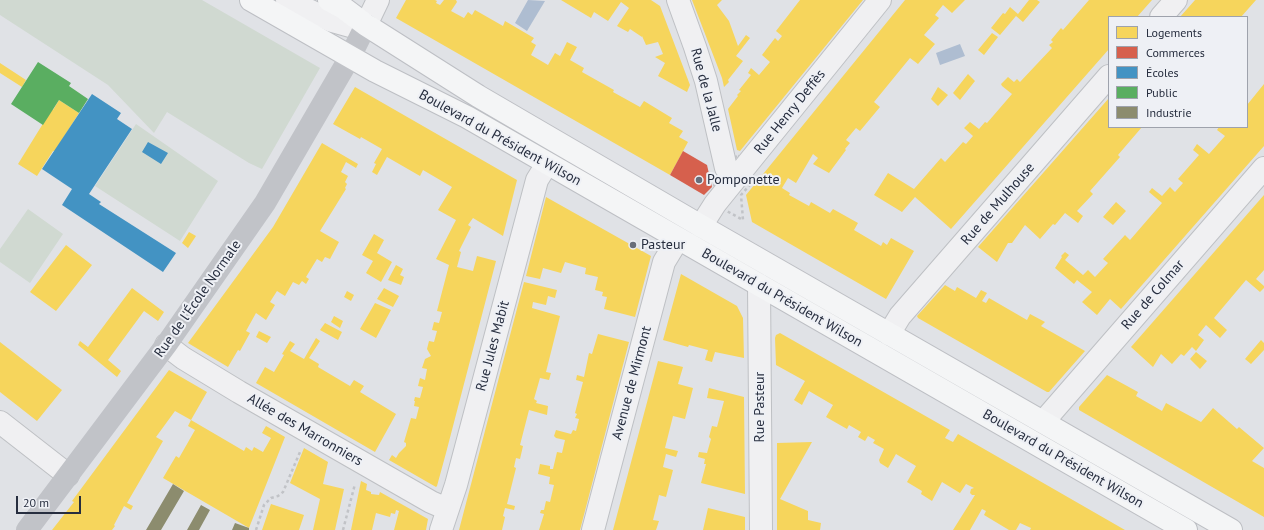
<!DOCTYPE html>
<html>
<head>
<meta charset="utf-8">
<style>
  body { margin:0 }
  #map { position:relative; width:1264px; height:530px; overflow:hidden; background:#e0e2e6; font-family:"PT Sans",sans-serif }
  canvas { display:block }
  .legend { position:absolute; left:1108px; top:16px; width:140px; height:112px; box-sizing:border-box; background:#eef0f5; border:1px solid #9ea2ac; margin:0; padding:5px 7px; list-style:none; font-size:12px; color:#272e3f }
  .legend li { display:flex; align-items:center; gap:8px; height:20px }
  .legend b { width:20px; border:1px solid #9ea2ac }
  .scale { position:absolute; left:16px; top:496px; width:65px; height:18px; box-sizing:border-box; border:2px solid #272e3f; border-top:0; padding-left:5px; font-size:12px; line-height:14px; white-space:nowrap; color:#272e3f; -webkit-text-stroke:3px #eef0f5; paint-order:stroke }
</style>
</head>
<body>
<div id="map">
<canvas width="1264" height="530"></canvas>
<ul class="legend">
<li><b style="height:11px;background:#f6d55c"></b>Logements</li>
<li><b style="height:11px;background:#d6604d"></b>Commerces</li>
<li><b style="height:11px;background:#4393c3"></b>Écoles</li>
<li><b style="height:11px;background:#5aae61"></b>Public</li>
<li><b style="height:11px;background:#8c8c6e"></b>Industrie</li>
</ul>
<div class="scale">20 m</div>
</div>
<script>
const ctx = document.querySelector('canvas').getContext('2d');
ctx.lineJoin = 'round';
function fillPath(path, color) { ctx.fillStyle = color; ctx.fill(path, 'evenodd'); }
const poly = rows => new Path2D(rows.map(r => 'M' + r).join(''));
function stroke(path, color, width, dash) { ctx.strokeStyle = color; ctx.lineWidth = width; ctx.lineCap = dash ? 'butt' : 'round'; ctx.setLineDash(dash || []); ctx.stroke(path); }
function drawText(font, color, halo, rows, align = 'center') {
  ctx.font = font + ' "PT Sans",sans-serif'; ctx.lineWidth = 4; ctx.setLineDash([]); ctx.textBaseline = 'middle'; ctx.strokeStyle = halo; ctx.fillStyle = color; for (const [text, x, y, turn = 0] of rows) {
    ctx.save(); ctx.translate(x, y); ctx.rotate((+turn || 0) * Math.PI / 180); ctx.textAlign = isNaN(turn) ? turn : align; if (halo) ctx.strokeText(text, 0, 0); ctx.fillText(text, 0, 0); ctx.restore();
  }
}
fillPath(poly([
  [0,0,202,0,320,68,262,169,249,163,167,112,154,133,108,85,0,15],
  [136,124,218,181,180,241,95,186],
  [28,209,63,234,30,283,0,262,0,249]
]), '#d0d9d1');
fillPath(poly([
  [528,0,545,1,527,31,515,23],
  [960,44,965,56,940,65,936,53]
]), '#aebdd1');
fillPath(poly([
  [406,0,435,0,437,1,436,3,440,5,444,0,456,0,457,2,451,11,464,18,468,12,472,15,475,10,503,26,505,21,534,38,531,42,536,45,531,55,548,65,555,53,560,56,567,42,577,47,570,60,584,68,582,72,614,90,613,92,640,107,644,101,672,118,669,123,683,131,679,137,688,142,670,175,396,18],
  [561,0,651,0,660,6,690,85,687,92,658,76,665,63,655,57,663,54,658,42,646,45,642,36,642,37,630,29,628,32,617,26,629,8,621,2,608,21,594,12,591,18],
  [692,0,722,0,717,5,729,21,738,46,746,35,750,38,736,56,743,61,728,80,729,82,724,87,722,78],
  [800,0,863,0,740,151,737,150,728,109,738,96,737,95,741,91,739,90,751,75,748,73,751,68,759,75,770,62,762,55,775,38,778,41,782,36,776,31],
  [905,0,965,0,952,13,943,5,935,15,939,18,924,35,935,44,918,64,910,58,874,102,880,107,860,131,856,128,846,140,850,143,845,149,846,150,829,173,813,164,818,158,813,154,796,183,788,178,782,188,790,193,789,195,809,206,811,202,830,213,833,209,858,223,854,230,881,246,883,242,887,245,891,238,914,251,886,299,752,222,746,195],
  [1029,0,1037,0,1040,2,1023,22,1016,16,1000,35,991,28,1003,13,1005,14,1010,7,1018,14],
  [1089,0,1152,0,1137,17,1109,17,1109,49,951,229,915,197,902,212,874,195,888,173,914,189,941,158,945,162,963,142,966,144,973,136,964,128,970,122,979,129,985,122,987,123,1012,94,1002,86,1001,84,1008,77,1014,82,1017,79,1020,82,1052,48,1049,45,1053,42,1051,40,1061,28,1063,30],
  [1195,0,1256,0,1241,17,1180,17],
  [992,33,998,37,984,55,978,50],
  [0,63,26,80,22,87,0,73],
  [968,74,975,81,960,100,953,93],
  [1264,84,1264,146,1121,309,1110,299,1097,315,1082,302,1092,292,1077,280,1074,284,1055,268,1062,257,1061,256,1065,252,1069,255,1065,260,1083,275,1088,270,1095,277,1108,263,1103,259,1125,235,1130,240,1162,203,1149,192,1152,188,1162,196,1170,187,1175,192,1183,183,1178,179,1199,155,1193,150,1197,144,1209,154,1225,136,1217,130,1219,127,1247,127,1247,105],
  [355,87,517,180,503,236,473,218,468,225,471,227,459,251,461,252,457,267,473,271,477,256,496,261,446,453,437,486,436,487,389,460,392,455,396,458,399,453,406,446,406,443,404,442,411,418,416,419,419,407,414,406,415,401,414,401,415,397,420,398,423,387,418,386,420,378,425,380,427,369,422,368,425,359,431,356,427,349,429,341,434,342,437,331,432,330,434,322,439,323,442,312,437,311,449,265,436,259,456,220,438,210,452,187,423,170,420,176,387,157,377,175,372,172,376,164,374,163,382,149,361,137,360,139,333,124],
  [938,87,948,95,938,106,931,99],
  [1109,98,1109,127,1142,127,1118,155,1120,157,1090,191,1093,194,1077,211,1083,216,1078,223,1065,213,1055,225,1053,224,1040,239,1025,225,1012,243,1008,243,997,262,978,247],
  [59,100,79,113,55,151,53,151,37,176,18,164,52,109,53,110],
  [322,143,358,164,356,168,346,162,341,172,348,176,345,182,347,184,345,188,346,189,320,231,339,242,330,259,325,257,322,262,317,259,306,277,309,279,306,284,302,281,299,285,293,282,285,296,277,291,270,302,275,305,266,320,256,313,246,331,250,333,240,351,238,350,228,367,188,343,273,227],
  [1264,195,1264,270,1256,279,1264,286,1264,288,1260,292,1246,280,1214,318,1227,330,1220,338,1206,325,1198,335,1204,340,1196,351,1192,347,1184,356,1181,354,1172,364,1161,354,1153,367,1131,347],
  [546,197,651,256,635,317,604,309,607,297,602,296,603,292,595,290,598,277,585,274,586,268,565,262,561,273,543,268,540,279,526,276],
  [1116,202,1126,211,1113,225,1103,217],
  [189,232,196,236,188,248,182,243],
  [374,234,384,240,377,253,392,262,381,282,366,273,373,261,362,255],
  [66,245,92,265,56,311,30,292],
  [396,265,403,269,400,275,404,277,401,285,388,280],
  [681,274,737,306,743,318,744,358,715,352,712,362,705,360,708,350,689,345,688,347,663,340],
  [524,282,557,290,555,298,548,296,546,305,533,302,532,308,560,316,546,372,551,373,549,380,540,378,534,399,537,401,536,403,548,406,547,415,529,410,520,445,523,446,520,459,516,458,514,467,516,468,507,504,515,506,514,510,505,508,503,516,505,517,502,530,459,530],
  [945,285,955,291,957,287,976,298,981,290,987,293,982,301,986,303,989,298,1027,320,1030,314,1045,322,1041,326,1085,351,1049,392,1047,392,918,318,917,316],
  [132,288,164,312,158,321,144,311,108,360,121,371,117,377,78,345,80,341,88,347],
  [384,288,399,296,393,307,377,299],
  [347,291,354,295,351,301,344,297],
  [375,303,391,310,376,338,360,329],
  [334,316,343,321,340,328,331,322],
  [325,323,342,332,338,340,320,330],
  [259,331,271,337,267,343,256,337],
  [780,333,950,430,945,438,953,442,958,434,1125,530,1030,530,1031,528,1020,523,1016,530,1009,530,984,515,986,511,982,509,970,530,953,530,975,495,972,495,970,493,971,489,974,488,966,484,960,493,942,482,932,501,921,494,922,491,907,482,916,466,896,454,888,468,880,463,879,460,884,449,873,443,875,440,868,436,865,441,858,437,861,432,849,425,847,429,826,417,833,405,809,391,802,405,794,400,805,381,776,365,775,338,776,335],
  [598,334,629,342,580,530,539,530,544,514,540,513,541,510,544,510,546,501,550,502,554,485,549,484,550,477,538,474,540,464,550,466,550,469,553,469,557,452,562,453,565,440,556,438,554,436,556,430,571,434,573,430,576,431,579,419,575,418,577,414,575,413,583,382,576,380,577,375,584,377,589,353,592,354],
  [316,338,320,341,309,358,319,364,318,367,350,386,354,380,364,386,360,392,396,414,375,452,256,383,265,367,274,372,284,355,282,354,290,341,295,344,290,351,304,359],
  [1261,340,1264,343,1264,350,1251,364,1245,359],
  [0,342,62,390,37,421,0,392],
  [1196,352,1207,361,1200,369,1190,359],
  [658,361,683,367,678,384,693,388,685,419,673,416,665,448,678,451,676,457,666,454,663,467,673,470,666,497,659,495,658,500,653,520,659,521,656,530,613,530],
  [169,370,207,392,191,420,175,411,156,437,163,441,127,503,133,506,131,510,124,506,114,525,115,526,112,530,52,530,74,502,72,501],
  [1107,375,1138,392,1136,396,1162,411,1166,403,1201,422,1213,408,1237,429,1239,427,1264,448,1252,461,1264,468,1264,517,1079,410,1079,407],
  [709,388,744,397,745,494,701,483,706,464,704,464,705,459,698,457,699,452,707,453,711,439,709,437,712,426,717,427,724,401,707,398],
  [191,420,244,451,246,447,252,451,254,447,263,452,271,438,262,433,266,426,285,437,249,528,163,478,176,456,179,458,195,430,188,426],
  [812,442,780,499,808,511,808,520,821,523,820,530,777,530,777,443],
  [304,448,328,462,323,484,344,489,335,530,313,530,320,499,290,483],
  [361,481,367,484,366,490,371,492,371,494,379,495,380,492,428,519,426,530,394,530,399,511,396,510,395,514,391,513,390,517,376,513,372,530,351,530],
  [271,504,304,515,299,530,262,530],
  [708,508,745,517,745,530,703,530]
]), '#f6d55c');
fillPath(poly([
  [683,151,707,165,712,187,704,195,670,175]
]), '#d6604d');
fillPath(poly([
  [92,94,121,113,117,119,132,129,89,194,101,202,99,204,176,253,163,272,62,205,72,189,42,169],
  [148,142,168,153,161,164,142,152]
]), '#4393c3');
fillPath(poly([
  [38,62,71,83,69,86,88,99,79,113,59,100,43,125,11,104]
]), '#5aae61');
fillPath(poly([
  [173,484,184,491,161,530,146,530],
  [201,505,210,510,199,530,187,530],
  [235,523,249,528,249,530,232,530]
]), '#8c8c6e');
const minor = poly([
  [678,0,695,47,706,81,726,168,737,177],
  [1161,17,1176,0],
  [701,226,715,204,880,0],
  [889,334,900,316,1109,76],
  [166,345,183,358,239,392,431,502,447,509],
  [0,422,68,475],
  [1043,422,1264,168],
  [441,530,456,485,537,180,547,164],
  [593,530,664,262,678,239]
]);
const tertiary = poly([
  [287,0,332,21,357,28,366,25,378,0],
  [759,285,761,530]
]);
const primary = poly([
  [251,0,375,71,467,117,1186,530],
  [329,0,342,7,366,25,478,96,701,226,1231,530]
]);
stroke(minor, '#bec0c4', 24);
stroke(tertiary, '#bec0c4', 24);
stroke(primary, '#bdbfc4', 24);
stroke(poly([
  [738,156,741,157,755,179,741,195,743,220,707,200,714,187,715,181,735,157,738,156],
  [256,530,264,505,271,498,278,496,283,492,300,452],
  [343,530,355,484]
]), '#c1c3c7', 2.5, [3, 3]);
stroke(minor, '#f0f0f2', 22);
stroke(tertiary, '#f0f0f2', 22);
stroke(poly([
  [27,530,166,345,265,203,350,57,366,25]
]), '#c1c3c8', 22);
stroke(primary, '#f4f5f6', 22);
for (const [x, y, r, color] of [
  [699,180,4,"#686d79"],
  [633,245,4,"#686d79"]
]) { const dot = new Path2D(); dot.arc(x, y, r, 0, 2 * Math.PI); ctx.fillStyle = color; ctx.fill(dot); stroke(dot, '#eef0f5', 1.5); }
drawText('14px', '#272e3f', '#eef0f5', [
  ["Rue de la Jalle",706,90,75],
  ["Rue Henry Deffès",790,112,-51],
  ["Boulevard du Président Wilson",500,138,29],
  ["Rue de Mulhouse",998,204,-49],
  ["Rue de Colmar",1153,295,-49],
  ["Boulevard du Président Wilson",782,298,30],
  ["Rue de l'École Normale",198,299,-55],
  ["Rue Jules Mabit",493,346,-75],
  ["Avenue de Mirmont",632,383,-75],
  ["Rue Pasteur",760,407,-90],
  ["Allée des Marronniers",305,430,30],
  ["Boulevard du Président Wilson",1063,459,30]
]);
drawText('14px', '#272e3f', '#eef0f5', [
  ["Pomponette",707,180],
  ["Pasteur",641,245]
], 'left');
</script>
</body>
</html>
